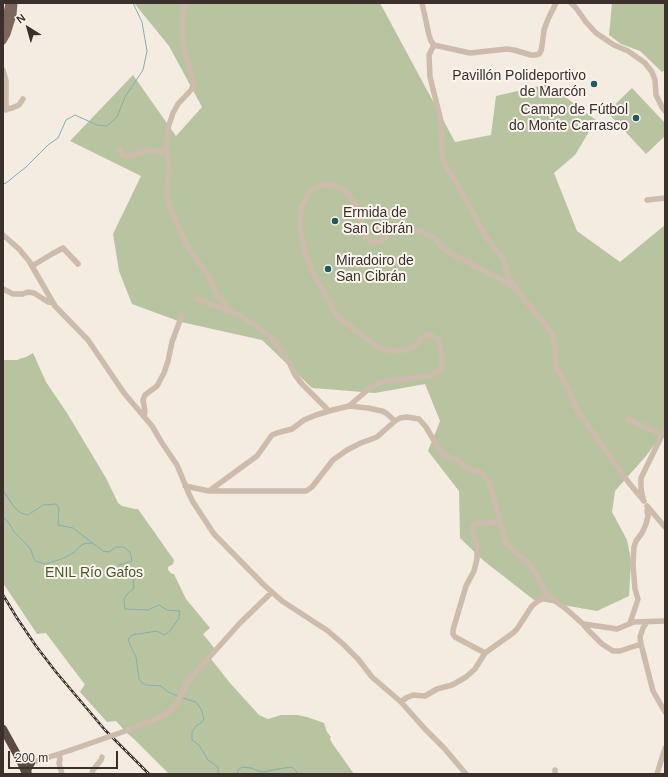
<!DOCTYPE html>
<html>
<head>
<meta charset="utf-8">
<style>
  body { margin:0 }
  #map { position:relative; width:668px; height:777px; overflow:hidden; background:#f4ebe1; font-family:Arial,sans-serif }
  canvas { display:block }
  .frame { position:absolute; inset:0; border:4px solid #3b302b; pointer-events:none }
  .north { position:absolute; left:8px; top:8px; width:40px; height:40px; -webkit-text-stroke:3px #fbf5ee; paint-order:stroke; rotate:323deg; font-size:11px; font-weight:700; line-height:16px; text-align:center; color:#3b302b }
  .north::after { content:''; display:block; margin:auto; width:14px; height:18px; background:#3b302b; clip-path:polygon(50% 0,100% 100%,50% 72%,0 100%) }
  .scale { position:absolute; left:8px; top:751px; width:110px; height:18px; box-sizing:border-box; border:2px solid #3b302b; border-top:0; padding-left:5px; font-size:12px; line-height:14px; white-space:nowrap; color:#3b302b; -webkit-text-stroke:3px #fbf5ee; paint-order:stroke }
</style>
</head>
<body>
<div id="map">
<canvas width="668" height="777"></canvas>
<div class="frame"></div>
<div class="north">N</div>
<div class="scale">200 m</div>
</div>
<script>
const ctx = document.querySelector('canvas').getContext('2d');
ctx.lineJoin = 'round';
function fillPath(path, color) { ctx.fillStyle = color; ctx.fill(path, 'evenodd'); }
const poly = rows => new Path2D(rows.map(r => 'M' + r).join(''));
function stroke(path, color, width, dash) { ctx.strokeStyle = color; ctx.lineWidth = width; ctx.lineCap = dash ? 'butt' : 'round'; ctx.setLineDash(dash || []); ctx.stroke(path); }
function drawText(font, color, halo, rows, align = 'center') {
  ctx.font = font + ' Arial,sans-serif'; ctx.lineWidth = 4; ctx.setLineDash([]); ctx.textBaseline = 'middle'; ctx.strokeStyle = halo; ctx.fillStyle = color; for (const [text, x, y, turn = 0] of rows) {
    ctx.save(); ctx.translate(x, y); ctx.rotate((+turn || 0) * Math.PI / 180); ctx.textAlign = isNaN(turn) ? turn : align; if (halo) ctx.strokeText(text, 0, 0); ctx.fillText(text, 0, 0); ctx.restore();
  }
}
fillPath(poly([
  [134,3,380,3,455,142,491,135,496,96,548,84,596,120,575,155,554,173,577,231,620,262,665,225,665,425,661,434,662,435,646,456,615,491,612,512,627,540,631,560,629,596,597,611,534,600,484,561,460,538,459,491,428,451,440,421,425,384,375,393,312,388,262,340,181,322,132,304,119,271,113,234,141,176,70,141,133,75,176,136,202,107,169,46],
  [612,3,665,3,665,70,662,72,640,51,621,44,609,35],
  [632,88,665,123,665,136,646,154,607,112],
  [33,353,46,382,67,413,106,478,118,503,122,506,135,509,138,509,174,560,173,564,168,567,168,570,172,574,174,574,186,599,210,628,203,634,215,649,211,659,230,683,259,715,268,719,281,715,297,715,307,717,324,723,327,732,331,737,330,739,332,743,354,774,169,774,134,739,128,734,116,721,107,722,80,692,85,684,83,682,70,665,46,633,37,634,3,583,3,360,18,360,19,359,26,357]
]), '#b8c4a0');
stroke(poly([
  [3,184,6,183,26,167,48,145,58,138,66,120,75,115,97,125,107,126,117,117,125,97,143,70,147,51,142,22,133,3],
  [3,490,14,507,21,513,28,515,43,505,56,504,59,508,58,525,73,528,103,551,109,552,116,547,124,547,130,552,132,561,119,565,118,571,133,579,134,588,128,593,124,599,125,609,148,610,159,605,167,610,180,611,179,618,170,631,164,635,157,631,132,635,128,639,131,647,136,657,139,679,142,683,146,685,161,686,168,692,177,696],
  [3,517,9,523,14,532,30,548,35,561,46,564,64,558,73,553,83,544,92,543],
  [183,698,196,702,201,709,204,719,201,723,196,726,192,732,192,740,199,745,208,760,218,767,218,774],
  [237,774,238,770,242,767,251,768,261,772,269,771,278,769,292,767,297,772,297,774]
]), '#7fb0b2', 1);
stroke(poly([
  [187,3,184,6,183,11,182,38,183,45,193,80,194,83,191,90,178,104,173,113,168,128,166,146,168,159,169,171,167,183,167,195,170,207,187,246,208,275,217,295,232,312],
  [422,3,429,35,431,41,434,45,470,53,507,49,514,50,531,55,535,55,539,54,541,51,542,46,544,30,548,19,556,3],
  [571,3,576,8,586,22,596,33,614,45,628,51,645,63,652,72,655,80,656,95,662,107,665,111],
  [434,45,429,55,430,77,441,121,442,158,446,167,456,182,488,240,503,259,509,277,523,298,545,324,551,333,555,345,556,368,568,388,577,410,629,483,644,501],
  [3,70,6,81,6,110],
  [3,110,12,108,19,105,23,99],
  [119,149,122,154,127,156,133,155,145,150,158,152,167,152],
  [647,200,665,198],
  [3,235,19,249,29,261,55,306,88,340,124,393,152,426,162,443,177,465,189,494,193,502,214,534,264,585,282,601,328,631,343,644,358,659,372,677,401,702,425,729,444,748,466,774],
  [32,266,52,254,63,248,78,264],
  [3,289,13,294,23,294,28,292,34,293,48,302,53,303],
  [197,299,239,315,258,327,276,342,290,364,295,375,302,384,329,411],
  [349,406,371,387,382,382,403,379,430,376,436,373,441,368,442,361,441,349,438,340,433,336,428,335,423,337,416,345,409,349,398,351,385,350,375,345,338,317,330,304,312,271,305,252,300,228,301,207,310,191,322,184,337,186,349,195,355,204,360,212,362,227,366,236,370,241,375,243,381,241,387,236,393,229,399,225,407,227,434,237,441,247,452,254,501,279,518,291],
  [144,417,145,411,143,400,145,395,157,386,164,373,168,361,172,342,182,315],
  [628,419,662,435],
  [185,486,209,491,306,491,312,487,333,460,347,450,361,443,377,437,395,421,400,418,407,417,419,419,426,427,440,451,443,454,459,461,469,469,473,471,480,472,485,476,489,482,506,543,531,566,535,572,548,596,565,608,583,624,591,625,617,629,634,622,665,621],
  [209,491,257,456,272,435,277,433,292,429,304,420,316,415,329,411,349,406,368,408,382,411,386,413,395,421],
  [643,498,641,489,641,478,665,429],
  [647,506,665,527],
  [647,622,643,628,640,637,641,644,653,691,665,712],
  [630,623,638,599,635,589,633,565,634,547,636,541,642,533,646,524,648,516,647,511,648,507],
  [583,624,587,629,602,644,613,651,620,651,641,644],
  [485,653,455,637,453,634,453,630,466,586,474,571,477,559,477,545,472,528,474,524,479,523,500,522],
  [401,702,406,698,413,695,425,696,437,689,452,685,466,677,475,669,485,653,513,633,517,629,532,606,538,601,548,596],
  [131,729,156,719,170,711,176,705,188,681,240,623,272,592],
  [59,755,60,759,59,763,62,774],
  [31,763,71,750],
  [555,770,555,774],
  [92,774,93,770,101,760,102,757],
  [657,774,665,748]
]), '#cdbbac', 5.5);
stroke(poly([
  [4,28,9,3],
  [3,41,7,34,13,15,14,3]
]), '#7d675c', 7);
stroke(poly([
  [3,729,19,758,26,774],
  [19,758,25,762,31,763,28,768,27,772,28,774]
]), '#5c4a42', 8);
const rail = poly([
  [3,595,17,618,36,646,56,672,105,730,149,774]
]);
stroke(rail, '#3b302b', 2.5);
stroke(rail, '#fbf5ee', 1, [3]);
stroke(poly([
  [71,750,131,729]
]), '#cdbbac', 5.5);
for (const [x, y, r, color] of [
  [594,84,4,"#1f5a5e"],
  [636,118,4,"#1f5a5e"],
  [335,221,4,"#1f5a5e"],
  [328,269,4,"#1f5a5e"]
]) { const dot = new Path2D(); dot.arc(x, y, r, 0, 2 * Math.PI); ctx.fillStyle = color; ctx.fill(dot); stroke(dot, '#fbf5ee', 1.5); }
drawText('14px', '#3b302b', '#fbf5ee', [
  ["Pavillón Polideportivo",586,76],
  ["de Marcón",586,92],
  ["Campo de Fútbol",628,110],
  ["do Monte Carrasco",628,126],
  ["Ermida de",343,213,"left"],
  ["San Cibrán",343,229,"left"],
  ["Miradoiro de",336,261,"left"],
  ["San Cibrán",336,277,"left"]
], 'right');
drawText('14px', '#4a5a2e', '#fbf5ee', [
  ["ENIL Río Gafos",94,573]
]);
</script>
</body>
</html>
